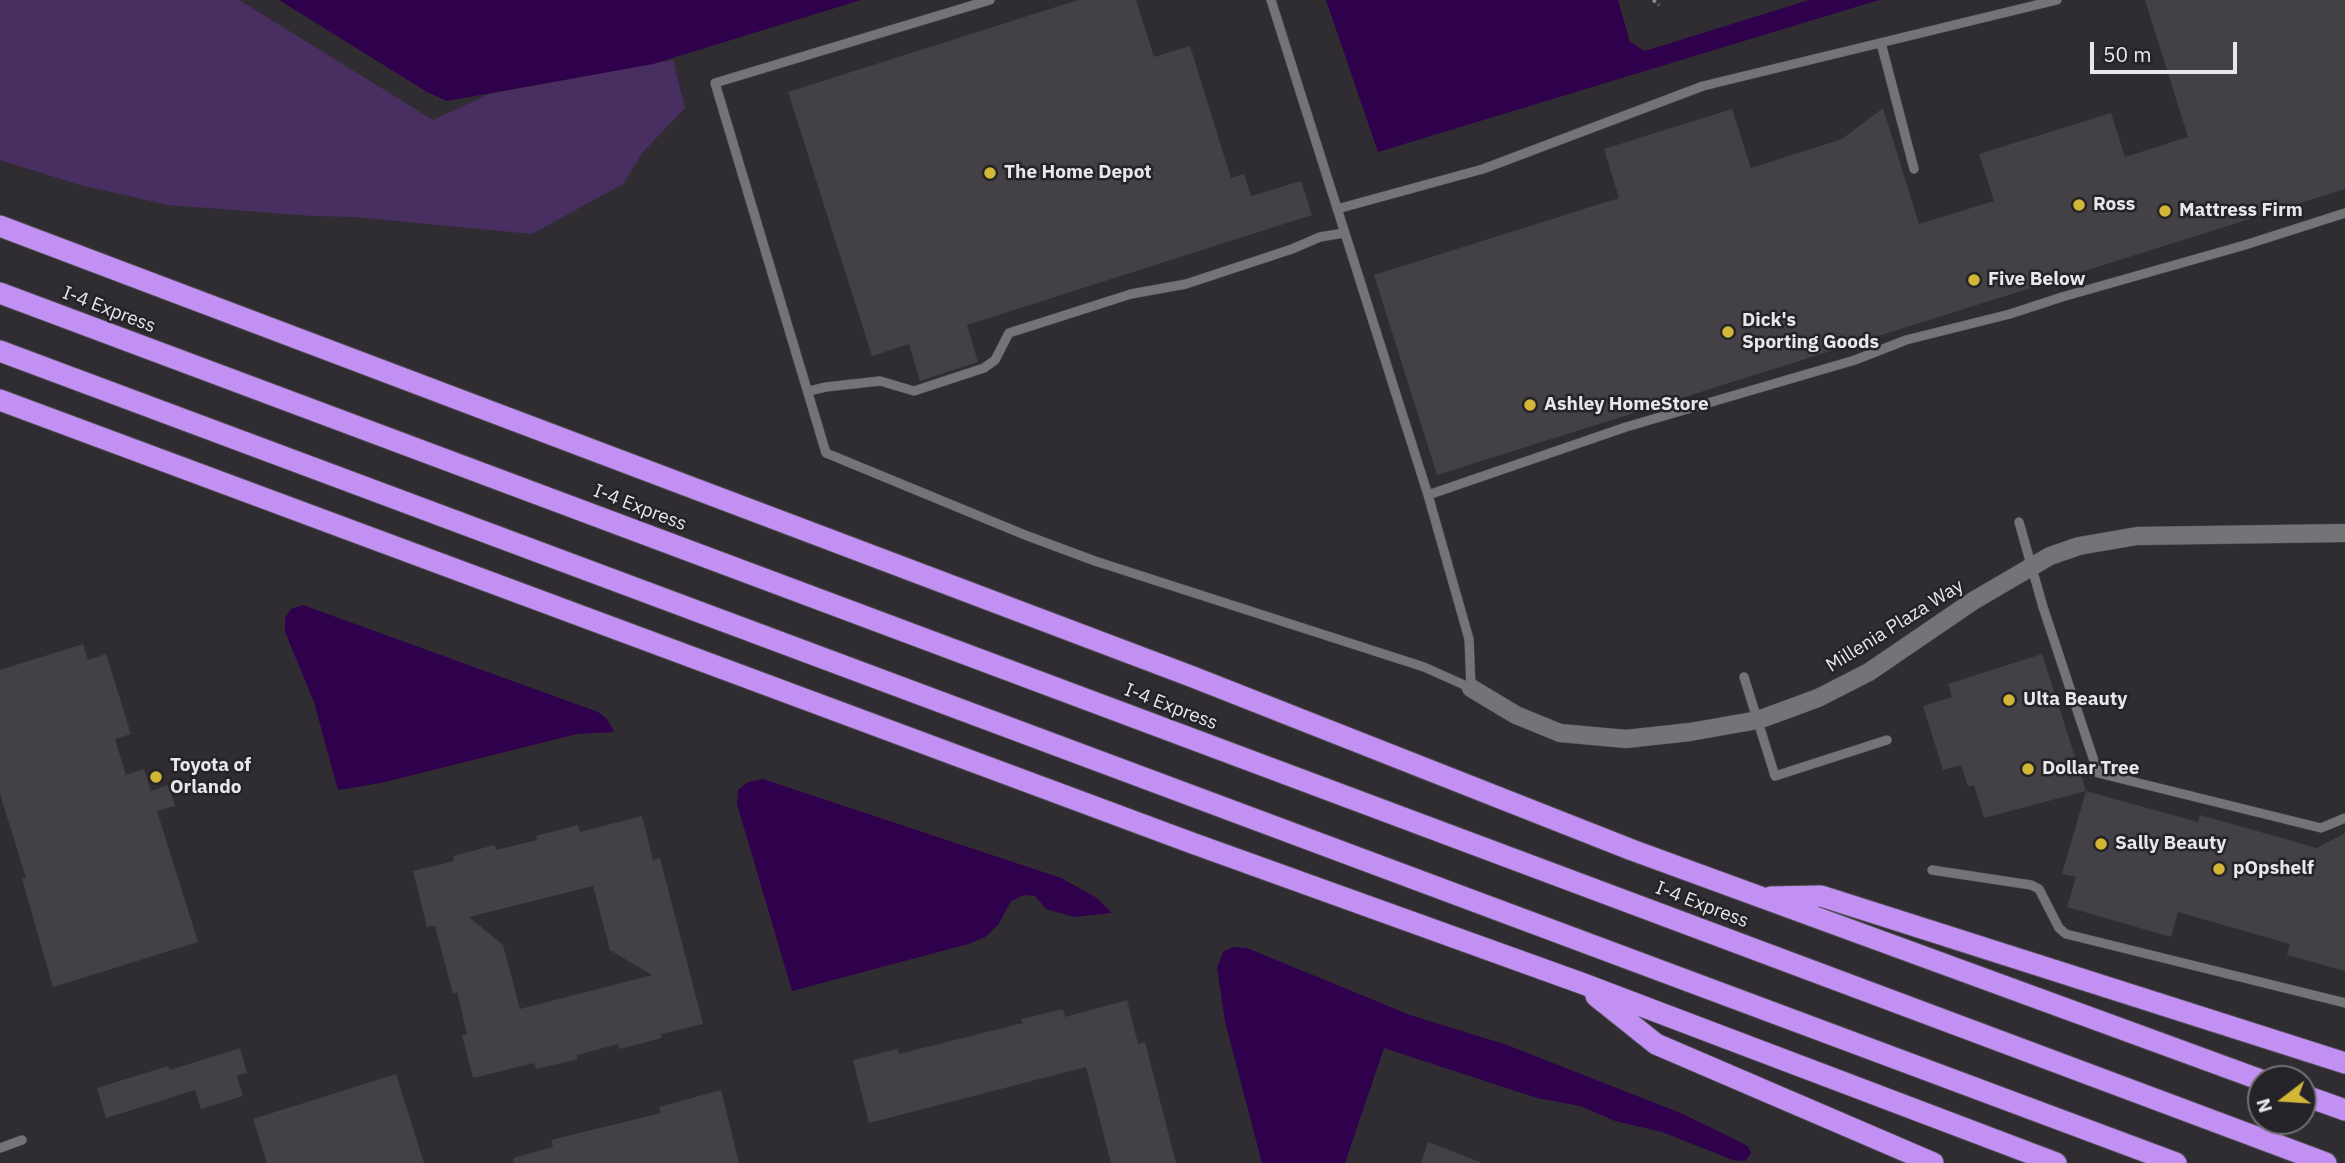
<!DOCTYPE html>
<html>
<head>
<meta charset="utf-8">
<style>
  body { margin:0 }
  #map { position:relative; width:2345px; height:1163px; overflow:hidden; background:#2f2d32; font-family:"IBM Plex Sans",sans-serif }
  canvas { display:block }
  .north { position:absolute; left:2247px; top:1065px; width:70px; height:70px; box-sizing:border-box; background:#252328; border:2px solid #737175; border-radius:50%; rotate:253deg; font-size:19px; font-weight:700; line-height:28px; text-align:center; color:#e8e7e9 }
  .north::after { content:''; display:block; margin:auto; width:24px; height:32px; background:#d2b736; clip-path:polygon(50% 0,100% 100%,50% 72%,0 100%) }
  .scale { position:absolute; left:2090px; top:42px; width:147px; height:32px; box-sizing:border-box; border:4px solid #e8e7e9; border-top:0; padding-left:9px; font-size:21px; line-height:24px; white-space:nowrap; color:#e8e7e9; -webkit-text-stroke:5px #252328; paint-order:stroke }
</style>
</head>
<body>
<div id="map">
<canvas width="2345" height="1163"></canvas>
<div class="north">N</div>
<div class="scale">50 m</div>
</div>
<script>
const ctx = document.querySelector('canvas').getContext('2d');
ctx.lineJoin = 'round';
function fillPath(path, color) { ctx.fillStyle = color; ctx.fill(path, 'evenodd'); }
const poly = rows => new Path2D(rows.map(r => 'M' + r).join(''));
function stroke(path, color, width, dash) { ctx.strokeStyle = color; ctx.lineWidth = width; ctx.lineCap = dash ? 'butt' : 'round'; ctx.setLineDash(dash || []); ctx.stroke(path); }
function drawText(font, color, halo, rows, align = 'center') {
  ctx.font = font + ' "IBM Plex Sans",sans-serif'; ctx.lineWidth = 5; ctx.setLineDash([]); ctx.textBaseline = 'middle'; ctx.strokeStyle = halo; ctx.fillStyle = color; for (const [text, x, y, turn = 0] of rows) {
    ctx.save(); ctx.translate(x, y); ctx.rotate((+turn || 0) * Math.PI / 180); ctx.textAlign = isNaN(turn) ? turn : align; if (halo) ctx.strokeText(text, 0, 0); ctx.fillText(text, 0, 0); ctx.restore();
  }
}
fillPath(poly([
  [0,0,239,0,433,120,489,94,673,60,685,108,643,152,623,184,532,234,355,217,313,216,168,205,80,185,0,160]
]), '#492e62');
fillPath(poly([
  [279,0,861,0,653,64,447,101,427,92],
  [1326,0,1618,0,1630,42,1645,51,1809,0,1879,0,1378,152],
  [303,605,598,712,607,719,614,732,577,734,381,783,338,790,314,702,285,632,285,618,291,609],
  [763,779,1061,878,1097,898,1112,913,1074,917,1046,909,1035,896,1024,895,1011,901,998,925,985,937,968,944,792,991,737,804,738,790,748,782],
  [1233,947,1247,948,1410,1015,1507,1045,1683,1114,1748,1146,1751,1153,1745,1161,1733,1160,1662,1132,1615,1121,1580,1106,1537,1098,1384,1048,1345,1163,1262,1163,1225,1022,1217,968,1223,952]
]), '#2f004c');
fillPath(poly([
  [1078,0,1136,0,1154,57,1190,46,1231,178,1244,174,1251,196,1301,181,1312,215,967,325,978,362,920,381,909,344,872,356,788,92],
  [2145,0,2345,0,2345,189,1437,475,1374,275,1619,198,1604,149,1732,109,1751,168,1842,139,1883,108,1919,224,1994,201,1979,154,2111,113,2125,157,2188,137],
  [83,644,88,660,106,654,131,734,115,739,126,775,144,769,151,791,168,785,175,806,157,811,198,942,53,987,22,879,26,878,0,794,0,670],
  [2042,654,2086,791,1984,818,1974,785,1968,787,1961,765,1943,770,1923,706,1952,697,1948,684],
  [2086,791,2198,822,2200,815,2317,848,2345,833,2345,971,2287,955,2290,944,2178,912,2171,937,2067,907,2076,877,2062,874],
  [642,816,653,860,660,858,703,1024,661,1034,662,1038,620,1049,618,1044,577,1055,578,1059,536,1069,534,1063,473,1078,462,1035,467,1034,457,992,453,994,435,926,427,927,413,871,454,861,453,856,495,845,496,850,537,840,536,836,578,825,580,832],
  [593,886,610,950,652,975,520,1009,503,945,469,917],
  [1127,1000,1138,1044,1145,1042,1176,1163,1111,1163,1086,1067,869,1123,853,1060,897,1049,899,1054,1023,1023,1021,1019,1063,1009,1065,1017],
  [240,1048,247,1073,237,1076,243,1096,201,1109,195,1090,106,1118,97,1088,168,1066,170,1070],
  [396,1074,424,1163,267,1163,253,1119],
  [721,1090,739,1163,514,1163,513,1158,553,1147,551,1140,661,1113,659,1107],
  [1428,1142,1480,1162,1480,1163,1421,1163]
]), '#434145');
const service = poly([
  [990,0,715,83,826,453,1025,535,1095,561,1424,667,1471,688,1469,639,1428,495,1271,0],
  [1881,43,1914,169],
  [1337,209,1483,169,1703,86,2057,0],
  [809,391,826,387,880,381,914,391,984,368,995,360,1009,333,1131,294,1186,284,1292,249,1320,237,1344,233],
  [1428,495,1626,427,1855,360,1906,340,2010,314,2062,297,2245,245,2345,213],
  [2019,522,2043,607,2098,773,2321,828,2345,818],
  [1744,677,1775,776,1887,740],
  [1932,870,2031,885,2039,889,2059,928,2066,934,2345,1003],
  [0,1148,22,1140]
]);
const minor = poly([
  [1471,688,1516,715,1560,733,1626,739,1690,732,1758,720,1818,698,1869,672,1973,601,2050,556,2079,546,2137,536,2345,533]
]);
const motorway = poly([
  [0,226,1193,677,1632,850,2261,1080],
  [0,293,2326,1163],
  [0,351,2176,1163],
  [0,400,1192,843,1581,983,2056,1163],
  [1771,897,1821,896,2345,1063],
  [1596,996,1656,1044,1933,1163],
  [2303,1095,2345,1110]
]);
stroke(service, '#4d4c4f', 10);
stroke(minor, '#4d4c4f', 19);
stroke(motorway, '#4d4c4f', 23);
stroke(poly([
  [1653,0,1659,5]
]), '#8d8c8f', 3.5, [3.5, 3.5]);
stroke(service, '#757278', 9);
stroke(minor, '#757278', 18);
stroke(motorway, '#c28ff2', 21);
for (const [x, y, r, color] of [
  [990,173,7,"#d2b736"],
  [2079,205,7,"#d2b736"],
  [2165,211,7,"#d2b736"],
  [1974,280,7,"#d2b736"],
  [1728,332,7,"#d2b736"],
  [1530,405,7,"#d2b736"],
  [2009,700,7,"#d2b736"],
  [2028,769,7,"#d2b736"],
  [156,777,7,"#d2b736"],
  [2101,844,7,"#d2b736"],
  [2219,869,7,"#d2b736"]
]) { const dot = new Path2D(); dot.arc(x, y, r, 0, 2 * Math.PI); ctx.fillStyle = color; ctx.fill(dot); stroke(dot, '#252328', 2.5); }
drawText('bold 19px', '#e8e7e9', '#252328', [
  ["The Home Depot",1004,173],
  ["Ross",2093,205],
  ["Mattress Firm",2179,211],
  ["Five Below",1988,280],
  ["Dick's",1742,321],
  ["Sporting Goods",1742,343],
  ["Ashley HomeStore",1544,405],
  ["Ulta Beauty",2023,700],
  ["Toyota of",170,766],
  ["Orlando",170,788],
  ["Dollar Tree",2042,769],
  ["Sally Beauty",2115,844],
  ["pOpshelf",2233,869]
], 'left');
drawText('19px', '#e8e7e9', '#252328', [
  ["I-4 Express",109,310,21],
  ["I-4 Express",640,508,21],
  ["Millenia Plaza Way",1895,626,-32],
  ["I-4 Express",1171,707,21],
  ["I-4 Express",1702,905,21]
]);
</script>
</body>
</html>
